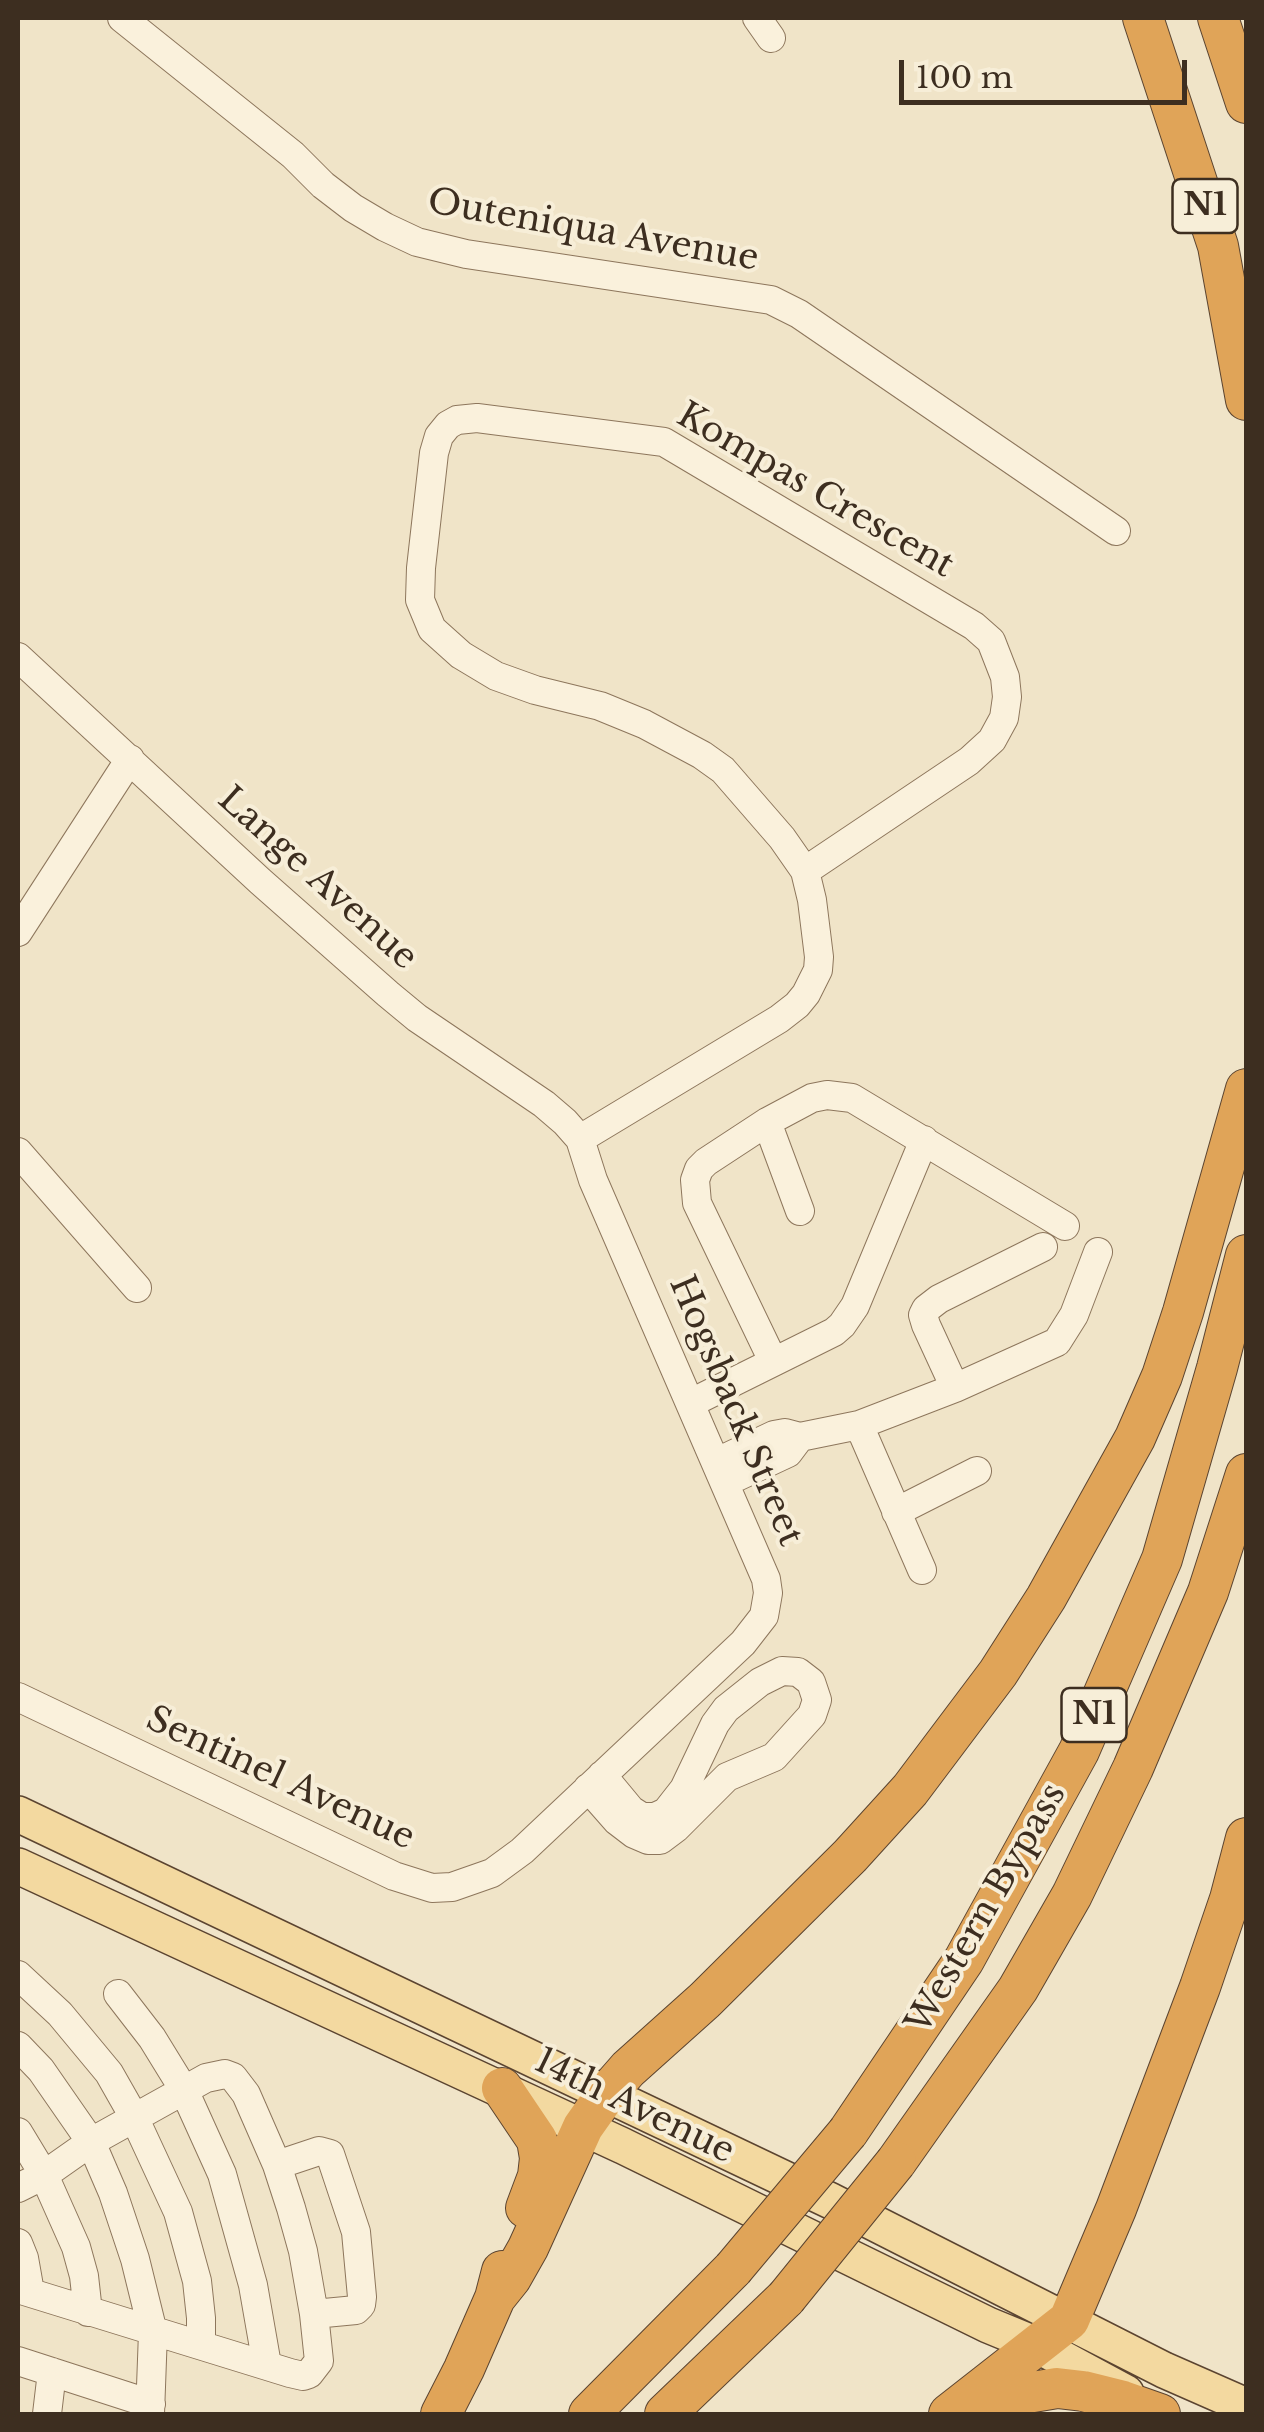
<!DOCTYPE html>
<html>
<head>
<meta charset="utf-8">
<style>
  body { margin:0 }
  #map { position:relative; width:1264px; height:2432px; overflow:hidden; background:#f0e4c8; font-family:"Libre Baskerville",serif }
  canvas { display:block }
  .frame { position:absolute; inset:0; border:20px solid #3d2e20; pointer-events:none }
  .scale { position:absolute; left:899px; top:60px; width:288px; height:45px; box-sizing:border-box; border:5px solid #3d2e20; border-top:0; padding-left:12px; font-size:30px; line-height:35px; white-space:nowrap; color:#3d2e20; -webkit-text-stroke:8px #f7eed8; paint-order:stroke }
</style>
</head>
<body>
<div id="map">
<canvas width="1264" height="2432"></canvas>
<div class="frame"></div>
<div class="scale">100 m</div>
</div>
<script>
const ctx = document.querySelector('canvas').getContext('2d');
ctx.lineJoin = 'round';
const poly = rows => new Path2D(rows.map(r => 'M' + r).join(''));
function stroke(path, color, width, dash) { ctx.strokeStyle = color; ctx.lineWidth = width; ctx.lineCap = dash ? 'butt' : 'round'; ctx.setLineDash(dash || []); ctx.stroke(path); }
function drawText(font, color, halo, rows, align = 'center') {
  ctx.font = font + ' "Libre Baskerville",serif'; ctx.lineWidth = 8; ctx.setLineDash([]); ctx.textBaseline = 'middle'; ctx.strokeStyle = halo; ctx.fillStyle = color; for (const [text, x, y, turn = 0] of rows) {
    ctx.save(); ctx.translate(x, y); ctx.rotate((+turn || 0) * Math.PI / 180); ctx.textAlign = isNaN(turn) ? turn : align; if (halo) ctx.strokeText(text, 0, 0); ctx.fillText(text, 0, 0); ctx.restore();
  }
}
const minor = poly([
  [122,18,293,155,323,185,353,208,385,227,417,242,466,254,771,300,799,314,1116,531],
  [757,18,771,38],
  [18,657,260,881,388,994,417,1018,544,1104,565,1122,580,1139,593,1180,766,1579,768,1593,764,1616,743,1643,522,1851,492,1873,452,1887,432,1888,394,1876,18,1697],
  [18,932,130,759],
  [767,1122,800,1211],
  [580,1139,779,1019,797,1005,806,994,818,970,819,957,812,900,805,871,782,838,723,770,702,755,644,724,600,706,535,690,496,676,461,655,432,629,420,600,421,568,434,453,439,436,448,425,457,420,477,418,664,442,974,626,991,641,1005,677,1007,697,1004,718,992,740,969,761,805,871],
  [18,1152,137,1288],
  [773,1361,697,1203,695,1180,699,1169,706,1162,767,1122,812,1098,827,1095,852,1098,1065,1226],
  [955,1388,926,1325,923,1315,926,1309,939,1299,1043,1247],
  [691,1403,834,1332,842,1325,855,1306,924,1140],
  [859,1425,922,1570],
  [717,1462,774,1435,785,1433,800,1437,859,1425,955,1388,1057,1342,1074,1315,1098,1252],
  [726,1482,788,1453,800,1437],
  [896,1512,977,1471],
  [588,1788,617,1821,634,1834,648,1840,660,1840,676,1828,727,1777,774,1757,812,1715,817,1700,811,1682,798,1672,782,1671,760,1682,726,1709,715,1724,684,1789,666,1812,655,1817,642,1817,631,1810,602,1775],
  [18,1975,60,2014,109,2073,134,2117,178,2212,197,2281,201,2318,201,2344],
  [118,1994,152,2038,184,2090,222,2174,253,2285,267,2365],
  [18,2046,41,2070,91,2142,113,2193,135,2259,153,2332,150,2414],
  [18,2132,44,2175,76,2247,84,2276,88,2312],
  [277,2165,319,2151,330,2154,356,2232,362,2297,361,2305,356,2310,314,2314],
  [18,2188,44,2175,91,2142,206,2078,225,2074,233,2077,246,2094,277,2165,291,2208,303,2251,314,2314,319,2361,309,2374,303,2376,290,2373,18,2289],
  [18,2243,24,2258,30,2292],
  [18,2361,151,2404],
  [47,2414,52,2372]
]);
const major = poly([
  [18,1814,831,2201,1164,2370,1246,2406],
  [18,1866,623,2146,988,2325,1039,2346,1126,2393]
]);
const highway = poly([
  [1143,18,1218,246,1246,400],
  [1218,18,1246,103],
  [502,2088,537,2140,540,2158,538,2176,526,2208],
  [848,2132,964,1960,1079,1751,1162,1559,1217,1368,1246,1255],
  [896,2162,1018,1989,1072,1895,1133,1768,1208,1592,1246,1474],
  [495,2298,511,2278,528,2248,583,2127,607,2093,628,2069,705,2000,850,1856,910,1790,998,1673,1046,1598,1135,1438,1162,1376,1183,1312,1246,1089],
  [441,2414,464,2369,495,2298,502,2271],
  [589,2414,733,2269],
  [665,2414,786,2298],
  [949,2414,1069,2320,1116,2209,1200,1987,1230,1899,1246,1838],
  [974,2414,1027,2393,1057,2388,1083,2391,1123,2401,1160,2414]
]);
stroke(minor, '#8d765c', 30);
stroke(major, '#5b4430', 38);
stroke(highway, '#5b4430', 42);
stroke(minor, '#faf1dc', 28);
stroke(major, '#f3d9a0', 35);
stroke(highway, '#e0a458', 40);
const highwayBridge = poly([
  [733,2269,848,2132],
  [786,2298,896,2162]
]);
stroke(highwayBridge, '#5b4430', 42, []);
stroke(highwayBridge, '#e0a458', 40);
for (const [x, y, w] of [
  [1205,206,65],
  [1094,1715,65]
]) { const box = new Path2D(); box.roundRect(x - w / 2, y - 27, w, 54, 8); ctx.fillStyle = '#f7eed8'; ctx.fill(box); stroke(box, '#3d2e20', 2.5); }
drawText('bold 32px', '#3d2e20', null, [
  ["N1",1205,206],
  ["N1",1094,1715]
]);
drawText('35px', '#3d2e20', '#f7eed8', [
  ["Outeniqua Avenue",593,231,10],
  ["Kompas Crescent",815,491,30],
  ["Lange Avenue",317,879,42],
  ["Hogsback Street",735,1411,67],
  ["Sentinel Avenue",280,1779,25],
  ["Western Bypass",987,1909,-60],
  ["14th Avenue",634,2107,26]
]);
</script>
</body>
</html>
